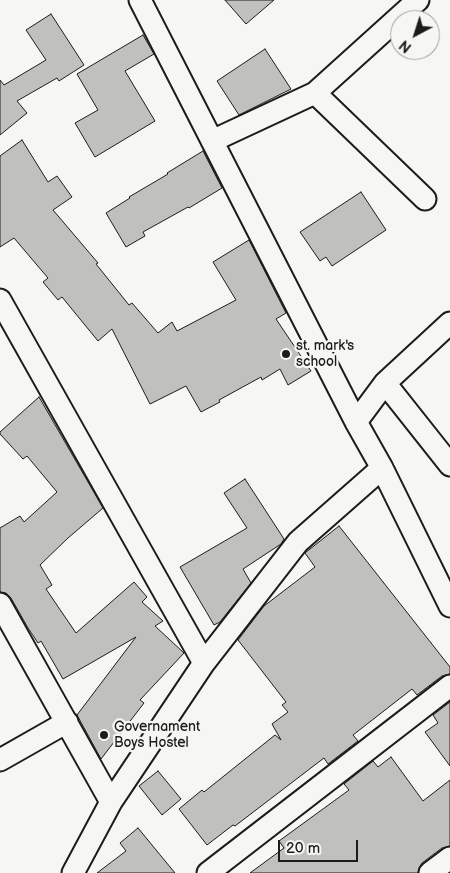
<!DOCTYPE html>
<html>
<head>
<meta charset="utf-8">
<style>
  body { margin:0 }
  #map { position:relative; width:450px; height:873px; overflow:hidden; background:#f6f6f2; font-family:"Balsamiq Sans",sans-serif }
  canvas { display:block }
  .north { position:absolute; left:390px; top:10px; width:50px; height:50px; box-sizing:border-box; background:#f6f6f2; border:1px solid #9f9f9c; border-radius:50%; rotate:220deg; font-size:14px; font-weight:700; line-height:20px; text-align:center; color:#1c1c1c }
  .north::after { content:''; display:block; margin:auto; width:18px; height:22px; background:#1c1c1c; clip-path:polygon(50% 0,100% 100%,50% 72%,0 100%) }
  .scale { position:absolute; left:278px; top:840px; width:80px; height:22px; box-sizing:border-box; border:2px solid #1c1c1c; border-top:0; padding-left:6px; font-size:15px; line-height:18px; white-space:nowrap; color:#1c1c1c; -webkit-text-stroke:4px #f6f6f2; paint-order:stroke }
</style>
</head>
<body>
<div id="map">
<canvas width="450" height="873"></canvas>
<div class="north">N</div>
<div class="scale">20 m</div>
</div>
<script>
const ctx = document.querySelector('canvas').getContext('2d');
ctx.lineJoin = 'round';
function fillPath(path, color) { ctx.fillStyle = color; ctx.fill(path, 'evenodd'); }
const poly = rows => new Path2D(rows.map(r => 'M' + r).join(''));
function stroke(path, color, width, dash) { ctx.strokeStyle = color; ctx.lineWidth = width; ctx.lineCap = dash ? 'butt' : 'round'; ctx.setLineDash(dash || []); ctx.stroke(path); }
function drawText(font, color, halo, rows, align = 'center') {
  ctx.font = font + ' "Balsamiq Sans",sans-serif'; ctx.lineWidth = 4.5; ctx.setLineDash([]); ctx.textBaseline = 'middle'; ctx.strokeStyle = halo; ctx.fillStyle = color; for (const [text, x, y, turn = 0] of rows) {
    ctx.save(); ctx.translate(x, y); ctx.rotate((+turn || 0) * Math.PI / 180); ctx.textAlign = isNaN(turn) ? turn : align; if (halo) ctx.strokeText(text, 0, 0); ctx.fillText(text, 0, 0); ctx.restore();
  }
}
const building = poly([
  [225,0,274,0,246,24,225,0],
  [51,14,84,65,59,81,57,78,17,101,27,113,0,135,0,80,4,85,46,60,26,30,51,14],
  [143,35,154,54,125,71,155,121,95,157,75,123,98,110,77,74,143,35],
  [265,49,291,89,239,115,217,81,265,49],
  [22,140,48,182,57,176,72,197,53,210,98,263,96,264,129,305,132,303,158,333,172,322,177,331,236,300,213,262,249,240,286,313,276,319,311,371,288,385,280,369,262,380,261,377,219,400,220,402,201,412,186,386,150,404,112,329,98,341,62,297,58,300,43,282,48,278,14,238,0,247,0,156,22,140],
  [203,151,222,188,189,208,188,207,143,232,145,236,126,247,106,213,130,198,129,197,168,174,167,173,203,151],
  [361,192,386,230,332,266,326,257,320,261,300,232,361,192],
  [39,397,103,508,68,538,40,565,52,585,46,589,76,633,134,582,147,597,142,602,163,621,155,626,184,653,140,700,144,703,101,759,77,715,136,637,63,679,41,641,38,643,28,628,11,598,6,593,0,592,0,528,20,516,24,522,57,492,27,456,23,459,0,434,0,432,39,397],
  [245,479,284,539,281,544,243,569,251,583,220,622,214,625,180,567,247,528,224,493,245,479],
  [339,526,450,667,450,674,442,676,417,695,412,689,353,735,358,741,328,764,324,758,235,826,233,825,207,845,179,809,202,790,204,792,275,735,281,740,272,724,288,712,282,705,286,702,238,640,264,606,315,567,305,553,339,526],
  [450,702,450,766,425,732,438,723,433,715,450,702],
  [391,757,423,801,450,780,450,846,442,848,422,863,419,868,418,873,250,873,284,848,279,841,349,790,344,784,373,761,378,767,391,757],
  [158,771,181,799,162,815,139,786,158,771],
  [138,828,175,873,97,873,126,851,120,843,138,828]
]);
fillPath(building, '#c0c0bd');
stroke(building, '#1c1c1c', 1);
const street = poly([
  [140,0,356,422,382,468,450,606],
  [315,93,425,199],
  [212,141,315,93,418,0],
  [0,300,204,663],
  [385,383,450,465],
  [356,422,385,383,450,323],
  [0,604,111,802],
  [0,760,67,722],
  [73,873,111,802,204,663,298,542,382,468],
  [208,873,450,686],
  [430,873,450,858]
]);
stroke(street, '#1c1c1c', 25);
stroke(street, '#f6f6f2', 21);
for (const [x, y, r, color] of [
  [286,354,5,"#1c1c1c"],
  [104,735,5,"#1c1c1c"]
]) { const dot = new Path2D(); dot.arc(x, y, r, 0, 2 * Math.PI); ctx.fillStyle = color; ctx.fill(dot); stroke(dot, '#f6f6f2', 2); }
drawText('14px', '#1c1c1c', '#f6f6f2', [
  ["st. mark's",296,346],
  ["school",296,362],
  ["Governament",114,727],
  ["Boys Hostel",114,743]
], 'left');
</script>
</body>
</html>
